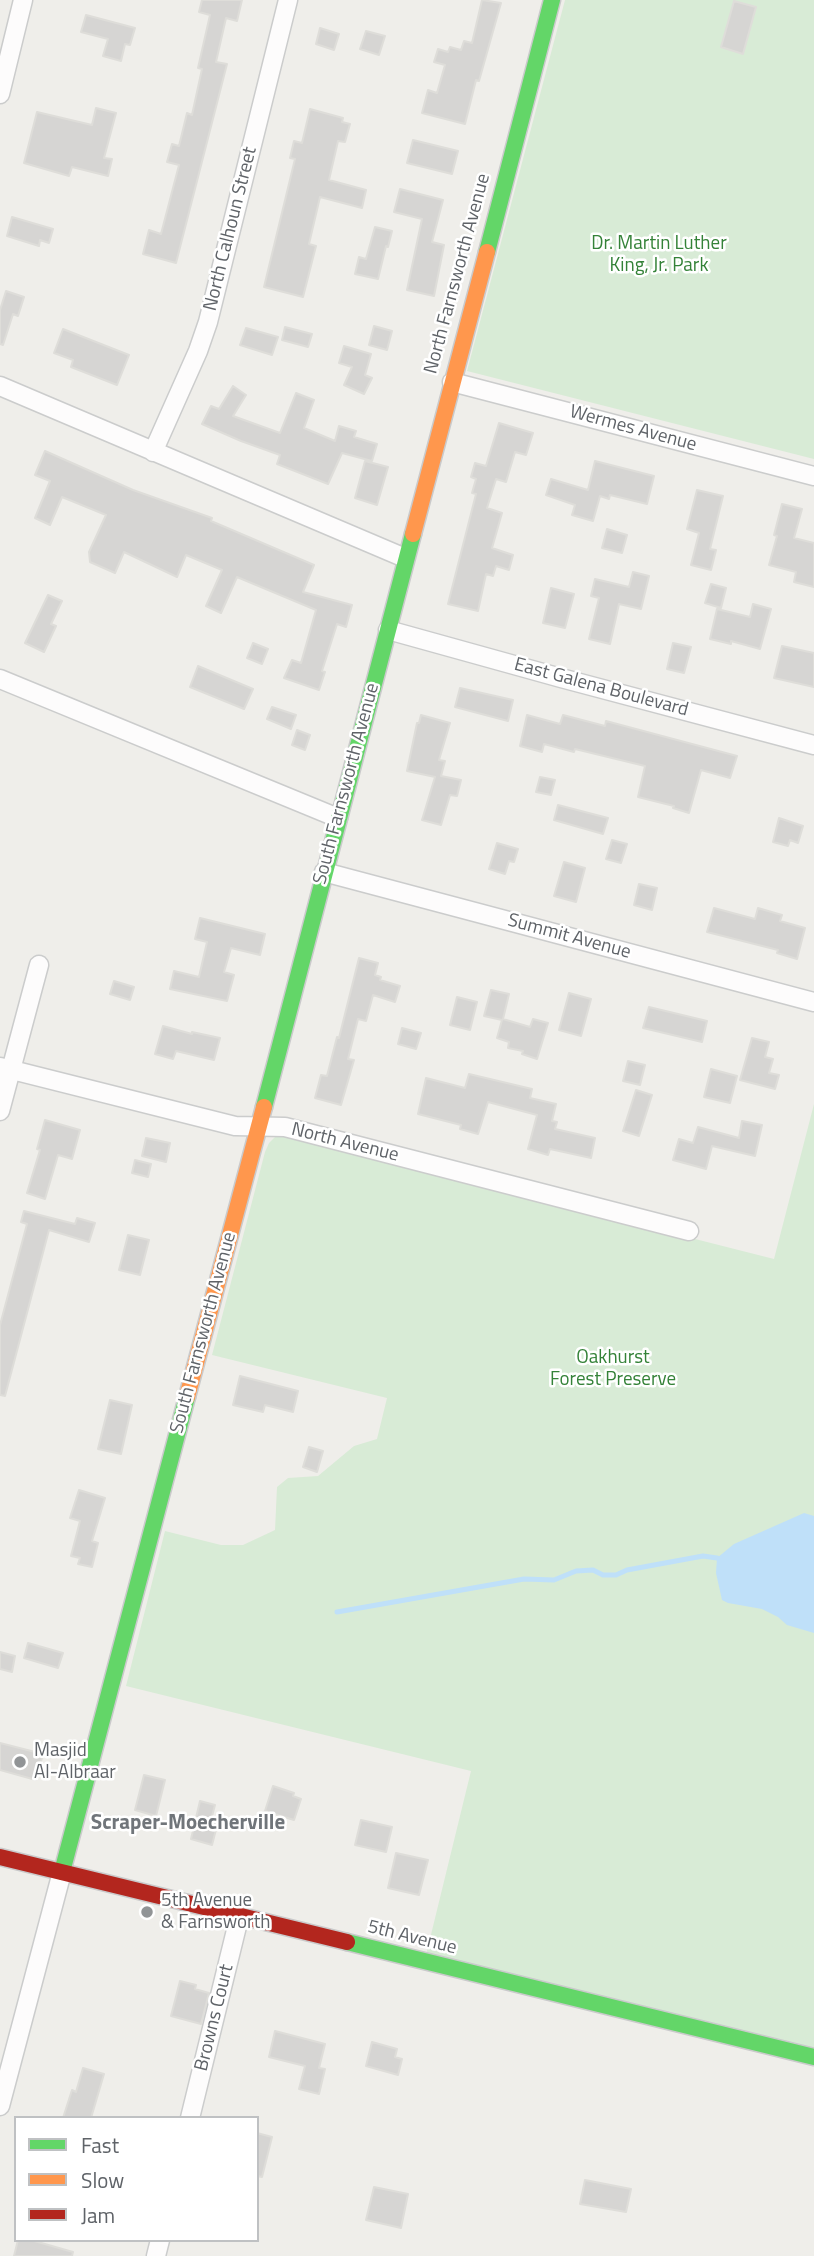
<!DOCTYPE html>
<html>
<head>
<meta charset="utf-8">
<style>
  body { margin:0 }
  #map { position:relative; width:814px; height:2256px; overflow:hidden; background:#efeeea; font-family:"Titillium Web",sans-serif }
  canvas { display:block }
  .legend { position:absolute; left:14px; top:2116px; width:245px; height:126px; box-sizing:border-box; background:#fff; border:2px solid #bfc1c3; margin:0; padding:9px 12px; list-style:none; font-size:21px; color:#5f6368 }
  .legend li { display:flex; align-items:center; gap:14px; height:35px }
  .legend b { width:35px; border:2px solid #bfc1c3 }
</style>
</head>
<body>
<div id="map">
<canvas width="814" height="2256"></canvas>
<ul class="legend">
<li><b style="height:9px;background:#63d668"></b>Fast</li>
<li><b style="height:9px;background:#ff974d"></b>Slow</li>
<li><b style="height:9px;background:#b3261e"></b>Jam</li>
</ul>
</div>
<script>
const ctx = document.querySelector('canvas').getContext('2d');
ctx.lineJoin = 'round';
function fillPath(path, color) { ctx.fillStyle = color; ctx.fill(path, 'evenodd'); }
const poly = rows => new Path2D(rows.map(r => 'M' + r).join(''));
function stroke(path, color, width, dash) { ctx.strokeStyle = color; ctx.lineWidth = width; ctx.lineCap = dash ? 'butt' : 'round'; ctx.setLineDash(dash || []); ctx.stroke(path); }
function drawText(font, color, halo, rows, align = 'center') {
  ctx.font = font + ' "Titillium Web",sans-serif'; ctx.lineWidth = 5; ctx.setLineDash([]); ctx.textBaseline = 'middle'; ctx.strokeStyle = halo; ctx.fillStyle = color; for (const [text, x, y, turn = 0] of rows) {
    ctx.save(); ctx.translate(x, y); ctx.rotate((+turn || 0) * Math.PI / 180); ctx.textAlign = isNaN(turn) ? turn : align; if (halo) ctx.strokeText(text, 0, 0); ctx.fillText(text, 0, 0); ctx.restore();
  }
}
fillPath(poly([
  [565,0,814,0,814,459,467,371],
  [814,1104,814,2048,426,1955,471,1771,126,1686,165,1531,221,1545,243,1545,275,1530,277,1487,288,1478,318,1476,354,1446,377,1439,387,1398,212,1355,265,1152,269,1143,275,1137,285,1135,774,1259]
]), '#d8ebd6');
fillPath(poly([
  [804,1513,814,1516,814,1633,787,1625,778,1617,762,1609,728,1603,722,1600,716,1573,717,1558,734,1544]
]), '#bfe0f9');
stroke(poly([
  [337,1612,524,1579,554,1580,576,1571,593,1570,603,1575,616,1575,627,1570,703,1556,717,1558]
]), '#bfe0f9', 5);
const building = poly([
  [202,0,242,0,237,21,226,18,216,62,227,64,176,263,143,254,149,230,161,234,179,165,167,162,172,144,179,146,187,113,192,115,202,69,198,68,210,15,199,12,202,0],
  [482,0,501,3,479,81,476,80,465,124,422,113,428,90,437,93,445,65,434,62,438,49,448,52,450,47,461,50,464,41,472,43,482,0],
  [734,1,756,7,743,54,721,47,734,1],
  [86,15,135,28,130,45,125,44,121,61,103,56,108,39,81,32,86,15],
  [320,28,339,34,334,50,316,44,320,28],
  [366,31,385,36,379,55,360,49,366,31],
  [96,108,116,113,104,158,112,159,108,176,72,167,69,176,24,163,37,112,92,125,96,108],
  [310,109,343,118,342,122,350,124,345,142,338,141,329,180,366,190,362,208,320,197,309,244,316,246,303,297,264,287,295,159,290,158,294,141,302,143,310,109],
  [413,140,458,151,452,174,407,163,413,140],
  [400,189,443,200,432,242,444,245,434,296,407,290,422,219,394,212,400,189],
  [12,217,53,229,49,243,40,240,39,246,7,236,12,217],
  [375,227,392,231,388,247,386,246,378,279,355,274,359,257,366,259,375,227],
  [6,291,24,297,18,316,13,314,3,345,0,344,0,310,6,291],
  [374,326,392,331,387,350,369,345,374,326],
  [285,327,312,334,308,347,282,340,285,327],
  [246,328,278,337,272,355,240,345,246,328],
  [63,329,129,355,117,385,71,367,73,360,54,353,63,329],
  [344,346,371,354,365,375,372,378,364,394,344,385,352,367,339,363,344,346],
  [233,386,246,395,233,416,280,433,296,393,314,400,304,428,335,441,339,426,356,431,354,437,377,444,372,461,342,453,328,484,277,464,280,455,241,441,202,424,211,406,219,409,233,386],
  [499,423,533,433,526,455,515,452,506,482,496,479,487,508,502,513,492,548,513,555,509,570,496,566,493,576,486,574,478,611,448,604,476,494,472,493,476,479,471,477,475,463,486,466,499,423],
  [45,451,133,490,212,518,211,521,314,565,303,592,352,605,346,627,337,624,322,671,325,672,319,690,284,678,292,660,301,663,316,610,237,577,221,613,206,606,222,570,186,555,177,577,124,552,115,573,90,562,89,552,106,515,62,497,50,525,35,518,50,481,35,475,45,451],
  [365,461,388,467,377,505,355,498,365,461],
  [595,461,654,476,647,504,610,495,609,499,600,496,593,521,572,515,575,505,546,495,551,479,588,490,595,461],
  [697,490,723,496,710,549,716,550,711,570,691,565,699,533,687,529,697,490],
  [782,504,802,509,794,538,814,543,814,587,794,582,796,572,769,565,777,536,774,535,782,504],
  [607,529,627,535,622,553,602,548,607,529],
  [633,572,649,576,641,609,619,604,610,644,589,639,599,598,591,596,595,579,629,587,633,572],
  [711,584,726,588,721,608,705,603,711,584],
  [551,588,574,594,565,628,543,623,551,588],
  [48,595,62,601,51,624,56,626,44,652,25,643,48,595],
  [753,604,771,609,760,649,731,641,731,644,710,639,717,609,750,617,753,604],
  [253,643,268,649,262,664,247,658,253,643],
  [673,643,691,647,684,673,667,669,673,643],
  [782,646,814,653,814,687,774,678,782,646],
  [198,666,253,689,244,709,190,687,198,666],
  [460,688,513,700,508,721,455,707,460,688],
  [272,707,296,715,291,729,267,719,272,707],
  [421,715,450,723,439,760,445,761,441,776,461,780,457,796,450,795,441,825,422,820,435,777,407,771,417,723,419,723,421,715],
  [527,715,560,724,563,715,605,726,606,721,737,756,730,778,701,770,689,813,673,808,674,806,638,797,645,766,575,749,574,752,544,744,542,752,520,746,527,715],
  [297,730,310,735,305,750,292,745,297,730],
  [540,777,555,780,551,795,536,792,540,777],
  [558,805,608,818,603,834,554,820,558,805],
  [779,818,803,826,798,843,790,840,788,846,773,842,779,818],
  [612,840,627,844,621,863,606,859,612,840],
  [497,843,518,849,514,862,509,861,505,874,489,869,497,843],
  [564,862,585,868,576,902,554,896,564,862],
  [639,884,657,888,652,910,634,905,639,884],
  [714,908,755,919,758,908,782,915,780,921,805,928,797,959,777,953,778,950,707,932,714,908],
  [200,918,265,934,260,955,231,948,224,972,234,975,227,1001,170,989,174,971,199,977,207,942,195,939,200,918],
  [359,958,378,963,375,975,381,977,380,980,400,986,395,1002,373,995,366,1021,358,1019,348,1059,354,1060,341,1105,315,1098,321,1075,327,1076,337,1037,339,1038,359,958],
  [114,981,134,987,130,1000,110,994,114,981],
  [491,990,509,994,503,1019,530,1027,533,1019,548,1023,537,1059,522,1054,523,1051,508,1048,509,1042,497,1038,502,1020,484,1016,491,990],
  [569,993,591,999,581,1036,559,1030,569,993],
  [457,997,477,1002,470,1030,450,1025,457,997],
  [649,1007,707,1021,702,1042,643,1028,649,1007],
  [163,1026,192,1034,192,1032,220,1038,214,1060,176,1051,173,1059,155,1054,163,1026],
  [402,1028,421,1033,416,1049,398,1044,402,1028],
  [752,1038,769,1042,765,1057,773,1059,769,1073,779,1075,775,1089,740,1080,752,1038],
  [628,1061,645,1065,640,1085,623,1081,628,1061],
  [711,1069,737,1076,730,1103,704,1097,711,1069],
  [469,1074,532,1089,530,1098,556,1104,552,1121,557,1122,555,1129,595,1138,591,1158,550,1149,548,1155,528,1149,537,1115,488,1102,478,1134,460,1129,461,1125,418,1114,426,1078,465,1088,469,1074],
  [636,1090,652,1095,639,1136,623,1131,636,1090],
  [45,1120,80,1130,72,1159,58,1155,45,1199,27,1193,40,1150,37,1149,45,1120],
  [742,1121,762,1125,755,1156,712,1146,706,1169,673,1160,679,1139,693,1143,698,1127,739,1138,742,1121],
  [146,1138,170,1143,166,1162,142,1156,146,1138],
  [135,1160,151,1164,148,1177,132,1173,135,1160],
  [24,1211,75,1224,77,1218,95,1223,89,1242,49,1230,5,1396,0,1395,0,1325,27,1224,21,1222,24,1211],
  [128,1235,149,1240,140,1275,119,1270,128,1235],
  [240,1376,298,1391,293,1412,265,1405,263,1412,233,1405,240,1376],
  [110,1400,132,1405,121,1454,98,1449,110,1400],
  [309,1447,323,1451,317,1472,303,1467,309,1447],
  [79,1490,105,1498,92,1541,98,1543,92,1567,78,1564,80,1558,71,1556,80,1521,70,1518,79,1490],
  [28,1643,63,1653,58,1668,24,1658,28,1643],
  [0,1652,15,1656,12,1672,0,1669,0,1652],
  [0,1743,43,1754,36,1780,0,1770,0,1743],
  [144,1775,165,1780,156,1816,135,1810,144,1775],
  [273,1786,294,1793,293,1796,301,1799,294,1820,265,1811,273,1786],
  [200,1801,215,1805,211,1820,218,1822,212,1845,191,1839,200,1801],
  [361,1820,392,1827,386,1852,355,1845,361,1820],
  [396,1853,428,1860,419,1895,388,1888,396,1853],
  [180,1981,196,1985,195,1989,209,1993,201,2024,171,2016,180,1981],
  [275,2031,325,2044,319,2068,325,2069,319,2094,299,2089,305,2066,269,2057,275,2031],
  [372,2042,397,2049,395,2057,402,2059,398,2075,366,2066,372,2042],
  [83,2068,104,2074,91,2118,63,2118,72,2090,76,2092,83,2068],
  [257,2133,272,2137,262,2177,257,2176,257,2133],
  [585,2180,631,2189,626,2212,580,2204,585,2180],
  [374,2187,408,2194,401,2228,366,2220,374,2187],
  [18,2240,31,2240,73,2252,72,2256,14,2256,18,2240]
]);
fillPath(building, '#d6d5d3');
stroke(building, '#deddd9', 2);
const street = poly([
  [0,94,23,0],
  [452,382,814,476],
  [0,386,405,558],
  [153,452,198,351,208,322,288,0],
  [388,630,561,678,814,745],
  [0,679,338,818],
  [324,872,814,1002],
  [0,1067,235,1126,285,1127,689,1231],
  [0,1111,39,965],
  [0,2106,62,1872],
  [190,2118,239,1918],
  [156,2256,160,2240]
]);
const fast = poly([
  [487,252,552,0],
  [264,1107,413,534],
  [62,1872,187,1397],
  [347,1942,814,2057]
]);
const slow = poly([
  [413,534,487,252],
  [187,1397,264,1107]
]);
const jam = poly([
  [0,1857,347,1942]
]);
stroke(street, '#cbcccc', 21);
stroke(fast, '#cacacb', 19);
stroke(slow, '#cacacb', 19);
stroke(jam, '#cacacb', 19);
stroke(street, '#fdfcfc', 18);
stroke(fast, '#63d668', 16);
stroke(slow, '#ff974d', 16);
stroke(jam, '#b3261e', 16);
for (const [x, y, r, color] of [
  [20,1762,7,"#919496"],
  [147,1912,7,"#919496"]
]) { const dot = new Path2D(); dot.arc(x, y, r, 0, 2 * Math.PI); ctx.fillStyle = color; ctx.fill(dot); stroke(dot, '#fff', 2.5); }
drawText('19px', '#5f6368', '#fff', [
  ["North Calhoun Street",231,229,-76],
  ["North Farnsworth Avenue",458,274,-75],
  ["Wermes Avenue",633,429,15],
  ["East Galena Boulevard",601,688,15],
  ["South Farnsworth Avenue",347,784,-75],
  ["Summit Avenue",569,937,15],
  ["North Avenue",345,1143,14],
  ["South Farnsworth Avenue",204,1333,-75],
  ["5th Avenue",412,1938,14],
  ["Browns Court",215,2018,-76]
]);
drawText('19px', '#348238', '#fff', [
  ["Dr. Martin Luther",659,244],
  ["King, Jr. Park",659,266],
  ["Oakhurst",613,1358],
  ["Forest Preserve",613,1380]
]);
drawText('19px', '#5f6368', '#fff', [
  ["Masjid",34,1751],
  ["Al-Albraar",34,1773],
  ["5th Avenue",161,1901],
  ["& Farnsworth",161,1923]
], 'left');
drawText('bold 21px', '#70757a', '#fff', [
  ["Scraper-Moecherville",188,1824]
]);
</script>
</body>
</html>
